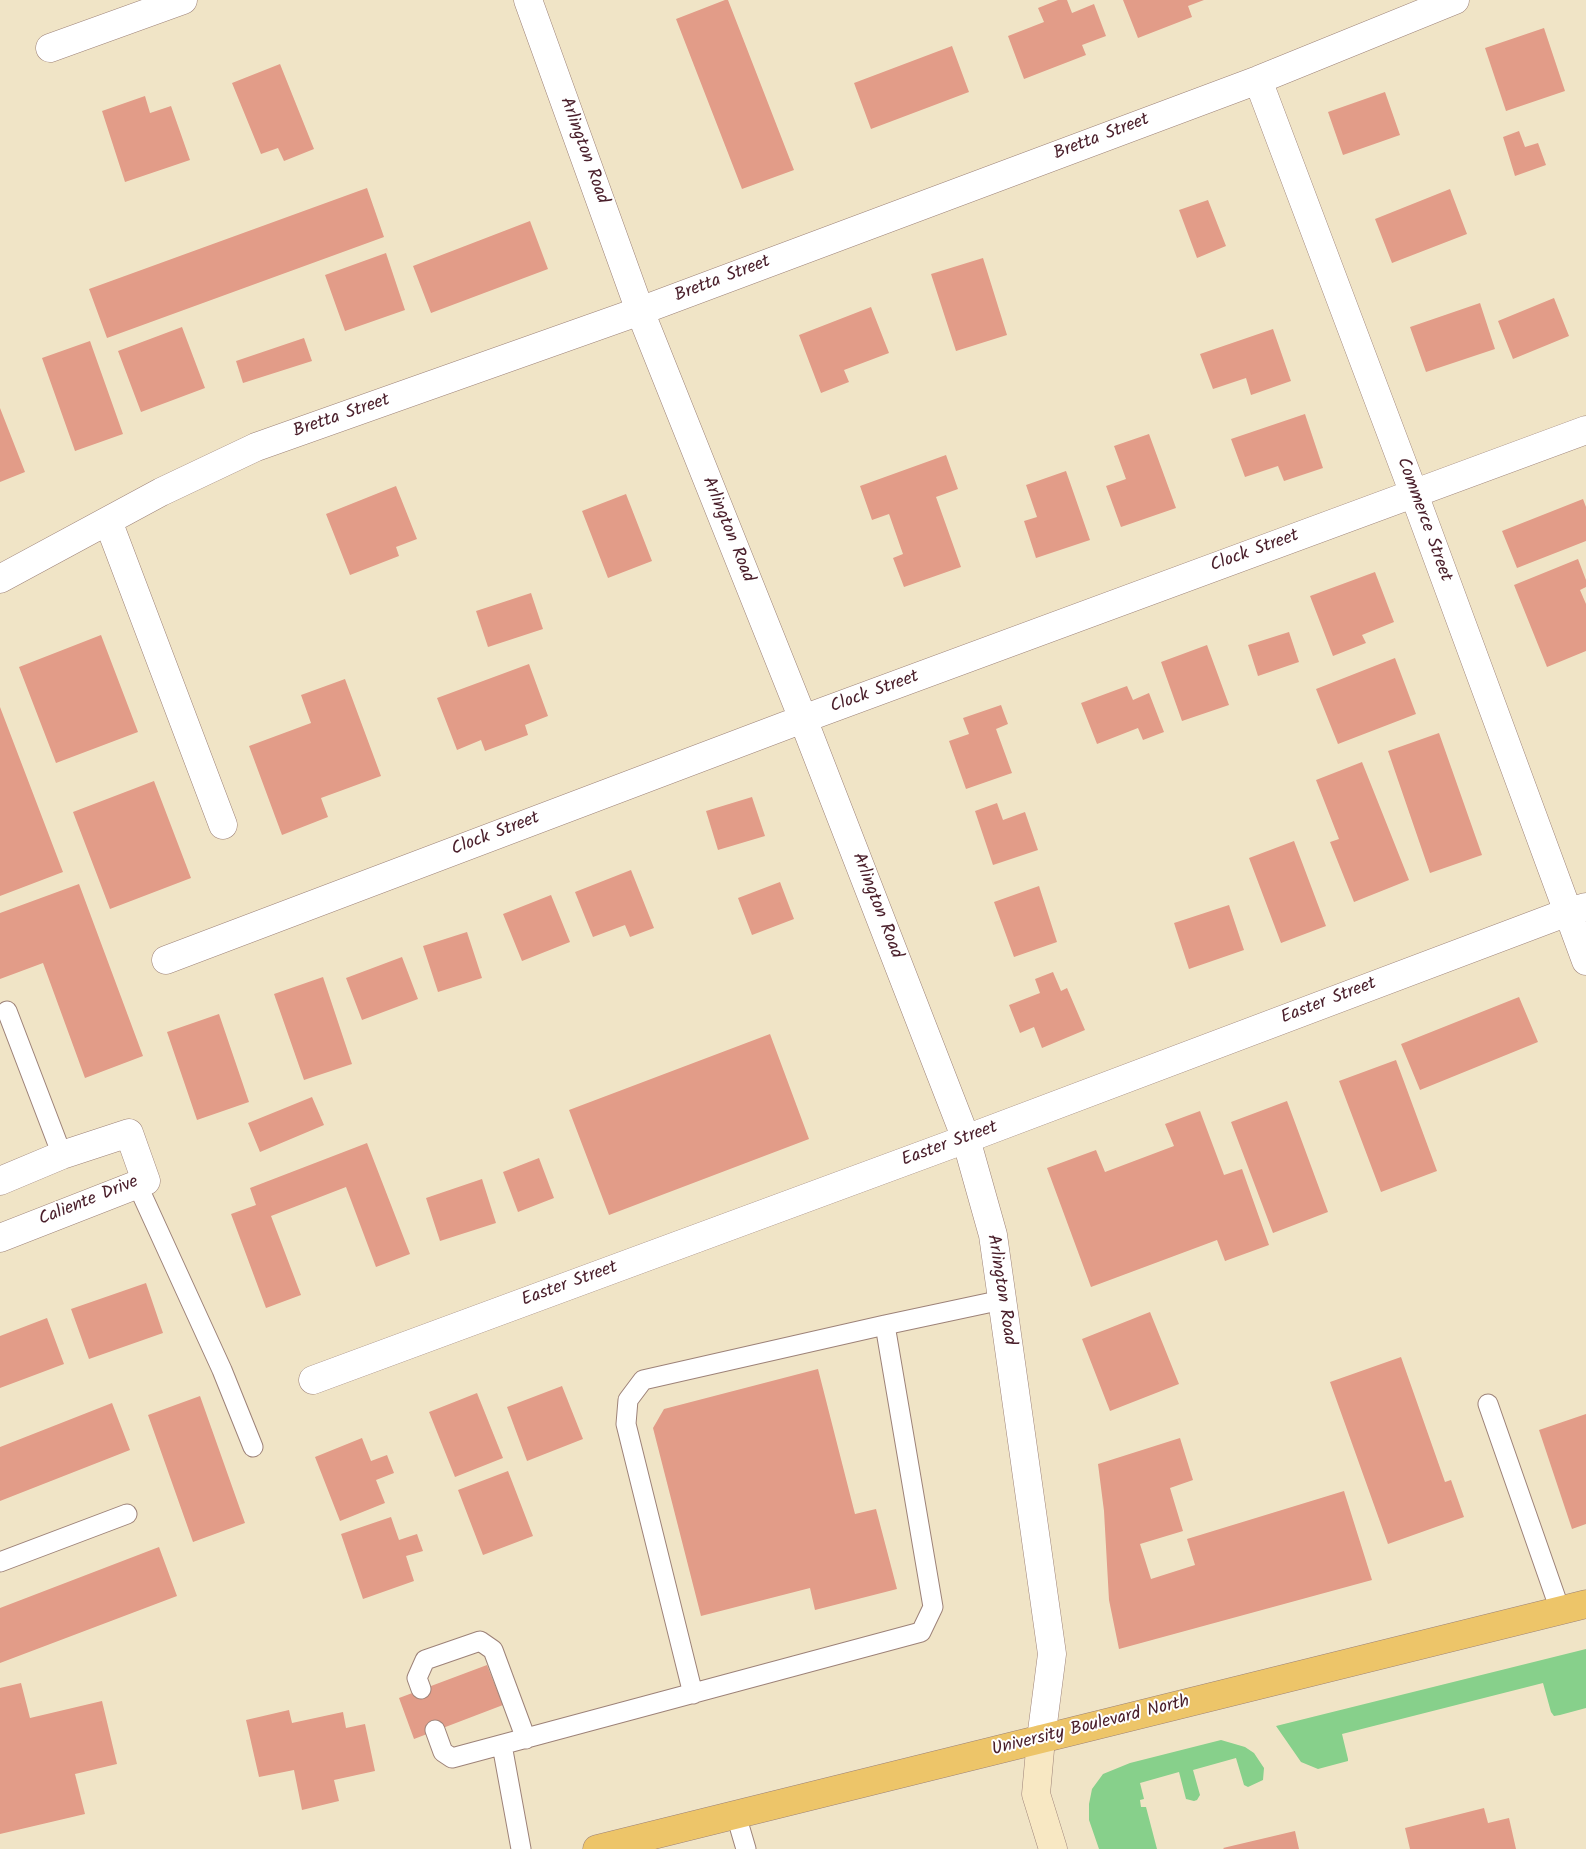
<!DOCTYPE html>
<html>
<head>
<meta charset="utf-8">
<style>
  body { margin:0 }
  canvas { display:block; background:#f0e4c6 }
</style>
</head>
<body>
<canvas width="1586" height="1849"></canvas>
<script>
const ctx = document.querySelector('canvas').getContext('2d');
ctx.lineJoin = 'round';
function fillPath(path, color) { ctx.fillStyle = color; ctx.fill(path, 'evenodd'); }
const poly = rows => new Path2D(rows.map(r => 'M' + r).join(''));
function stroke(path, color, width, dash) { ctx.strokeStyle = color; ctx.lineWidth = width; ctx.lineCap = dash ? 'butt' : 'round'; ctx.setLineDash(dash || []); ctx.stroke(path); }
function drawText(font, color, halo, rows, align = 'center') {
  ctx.font = font + ' Kalam,sans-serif'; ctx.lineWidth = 4; ctx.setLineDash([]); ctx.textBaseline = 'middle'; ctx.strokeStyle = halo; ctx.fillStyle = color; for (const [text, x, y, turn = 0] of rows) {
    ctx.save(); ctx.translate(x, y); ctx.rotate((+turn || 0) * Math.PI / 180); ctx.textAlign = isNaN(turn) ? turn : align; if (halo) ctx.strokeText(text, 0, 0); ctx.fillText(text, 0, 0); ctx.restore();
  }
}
fillPath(poly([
  [1586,1649,1586,1708,1560,1715,1554,1716,1551,1712,1543,1683,1342,1734,1348,1759,1348,1761,1318,1769,1301,1762,1276,1726],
  [1221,1740,1245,1747,1254,1753,1264,1768,1263,1780,1248,1787,1244,1785,1236,1758,1193,1770,1200,1795,1197,1800,1194,1801,1186,1799,1179,1772,1140,1783,1144,1799,1140,1800,1141,1807,1146,1807,1157,1849,1099,1849,1089,1820,1089,1804,1092,1789,1103,1774,1130,1763]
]), '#87d08b');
fillPath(poly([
  [725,0,728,0,794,170,742,189,676,19],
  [1058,0,1067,0,1072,13,1094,4,1106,36,1082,45,1086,55,1024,79,1008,36,1044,22,1038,8],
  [1123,0,1204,0,1188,6,1192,17,1138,38],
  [1544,28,1565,91,1506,111,1485,48],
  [952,46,969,92,871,129,854,83],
  [280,64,314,149,284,161,278,148,261,154,232,83],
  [1385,92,1400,135,1343,155,1328,112],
  [145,96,150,113,171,106,190,160,125,182,102,111],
  [1519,131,1525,147,1538,143,1546,165,1515,176,1503,137],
  [367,188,384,237,107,338,89,289],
  [1450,189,1467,234,1392,263,1375,219],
  [1208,200,1226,246,1197,258,1179,210],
  [530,221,548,269,431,313,413,266],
  [386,253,405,310,345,331,325,275],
  [983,258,1007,335,956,351,931,274],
  [1554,298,1569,336,1513,359,1498,321],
  [1480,303,1495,349,1426,372,1410,327],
  [871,307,889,353,844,370,849,382,821,393,799,335],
  [182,327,205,388,141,412,118,351],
  [1273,329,1291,381,1251,395,1246,378,1213,389,1200,354],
  [304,338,312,361,243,383,236,361],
  [90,341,123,434,75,451,42,358],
  [0,408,25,472,0,482],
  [1305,414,1323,468,1284,481,1278,466,1245,477,1231,439],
  [1149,434,1176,508,1121,527,1106,486,1126,479,1114,446],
  [946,455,958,489,936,497,961,567,904,587,893,558,903,554,889,514,872,520,860,486],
  [1066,471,1090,540,1036,558,1024,521,1037,517,1026,485],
  [396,486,417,539,396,547,399,556,350,575,326,514],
  [626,494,652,561,608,578,582,511],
  [1583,499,1586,507,1586,541,1517,568,1502,531],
  [1578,559,1586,580,1586,587,1580,590,1586,604,1586,651,1547,667,1514,585],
  [1375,572,1394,622,1362,635,1366,643,1333,656,1310,596],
  [531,593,543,629,488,647,476,611],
  [1289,632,1299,662,1258,676,1248,645],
  [101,635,138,732,56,763,19,667],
  [1207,645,1229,705,1182,721,1161,662],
  [1395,658,1416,714,1338,744,1316,689],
  [529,664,548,716,525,725,528,735,485,751,481,740,457,750,437,698],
  [345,679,381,776,321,798,328,817,282,835,249,746,311,723,301,695],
  [1127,686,1133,700,1149,693,1164,732,1143,740,1138,728,1097,744,1081,703],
  [1001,705,1008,724,996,729,1012,773,966,789,949,741,969,734,963,718],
  [0,707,63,872,0,896],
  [1439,733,1482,855,1430,873,1388,751],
  [1362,762,1409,880,1354,902,1330,842,1339,839,1316,780],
  [154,781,191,878,110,909,73,812],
  [752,797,765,836,718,850,706,811],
  [997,803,1003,820,1025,812,1038,850,993,865,975,811],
  [1294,841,1326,926,1281,943,1249,858],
  [631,870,654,928,630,937,625,925,593,937,575,892],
  [780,882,794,919,752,935,738,898],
  [79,884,143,1056,85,1078,43,963,0,979,0,913],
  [1039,886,1057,942,1014,957,994,902],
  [551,895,570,942,522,961,503,914],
  [1229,905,1244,950,1189,969,1174,923],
  [467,932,482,978,438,992,423,946],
  [402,957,418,999,362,1020,346,978],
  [1053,972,1061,991,1067,988,1085,1030,1042,1048,1034,1027,1020,1033,1009,1005,1040,993,1035,979],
  [323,977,352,1064,304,1080,274,994],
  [1519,997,1538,1042,1420,1090,1401,1044],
  [219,1014,249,1102,197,1120,167,1032],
  [770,1034,809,1139,609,1215,569,1110],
  [1396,1060,1437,1171,1381,1192,1339,1081],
  [312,1097,324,1125,260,1152,248,1123],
  [1287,1101,1328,1212,1273,1233,1231,1122],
  [1200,1111,1224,1175,1242,1169,1269,1245,1225,1261,1217,1240,1091,1287,1047,1168,1096,1150,1105,1172,1174,1146,1165,1124],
  [367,1143,410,1254,376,1267,346,1187,271,1216,301,1295,266,1308,231,1214,256,1205,250,1188],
  [539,1158,554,1198,518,1212,503,1172],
  [482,1179,496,1223,440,1241,426,1198],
  [146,1283,163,1333,89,1359,71,1309],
  [1150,1312,1179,1384,1110,1411,1082,1339],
  [47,1318,64,1364,0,1388,0,1336],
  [1401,1357,1445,1482,1451,1480,1464,1517,1388,1544,1330,1382],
  [818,1369,855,1514,876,1509,897,1589,815,1610,810,1588,701,1616,653,1428,664,1409],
  [562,1386,583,1439,527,1461,507,1407],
  [477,1393,503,1458,455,1477,429,1412],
  [200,1396,245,1523,193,1542,148,1415],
  [112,1403,130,1450,0,1501,0,1447],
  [1586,1414,1586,1524,1572,1529,1539,1430],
  [362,1438,371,1461,387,1455,394,1473,376,1480,385,1503,340,1521,315,1457],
  [1180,1438,1193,1480,1170,1488,1183,1531,1140,1544,1151,1579,1195,1565,1187,1539,1344,1491,1372,1580,1119,1649,1109,1600,1104,1511,1098,1464],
  [508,1471,533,1536,483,1555,458,1490],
  [391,1517,399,1540,417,1534,423,1551,406,1556,414,1581,363,1599,341,1534],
  [159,1547,177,1596,0,1663,0,1608],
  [487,1665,503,1705,414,1739,399,1698],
  [21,1683,30,1718,102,1701,117,1764,75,1774,85,1814,0,1834,0,1688],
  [289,1710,292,1723,343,1712,346,1728,365,1724,375,1771,334,1780,339,1801,302,1810,294,1770,259,1777,246,1720],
  [1484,1808,1488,1823,1509,1818,1516,1849,1410,1849,1405,1828],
  [1295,1831,1299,1849,1224,1849,1223,1848]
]), '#e29c88');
const lane = poly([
  [7,1011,62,1155],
  [137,1184,222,1370,253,1447],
  [1488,1404,1560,1610],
  [0,1562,127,1514],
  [421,1689,417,1678,425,1660,480,1641,493,1650,526,1739],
  [693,1694,626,1424,628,1400,643,1380,885,1325],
  [435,1730,443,1752,452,1758,921,1632,933,1607,885,1325,1002,1300],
  [502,1745,521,1849],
  [736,1815,746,1849]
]);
const street = poly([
  [528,0,640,311,803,719,966,1139,993,1235,1052,1654,1041,1739],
  [50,48,183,0],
  [1258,80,1414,494,1586,961],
  [108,521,223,825],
  [0,579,161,492,256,447,640,311,1258,80,1455,0],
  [166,960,803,719,1586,430],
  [0,1181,62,1155,129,1133,146,1181,0,1238],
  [313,1380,966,1139,1568,912,1586,907]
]);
const secondary = poly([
  [1041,1739,1036,1794,1053,1849]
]);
const primary = poly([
  [597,1849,1586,1604]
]);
stroke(lane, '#9d8278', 21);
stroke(street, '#9d8278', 29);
stroke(secondary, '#9d8278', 29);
stroke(primary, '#9d8278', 29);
stroke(lane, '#fff', 19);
stroke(street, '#fff', 28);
stroke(secondary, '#f8e8c3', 28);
stroke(primary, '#edc569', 28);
drawText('18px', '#4a1f2b', '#fff', [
  ["Bretta Street",1102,138,-21],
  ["Arlington Road",583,151,70],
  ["Bretta Street",723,280,-21],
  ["Bretta Street",342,417,-19],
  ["Commerce Street",1423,520,70],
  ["Arlington Road",727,530,68],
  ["Clock Street",1255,552,-20],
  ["Clock Street",875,693,-20],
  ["Clock Street",496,835,-21],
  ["Arlington Road",876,906,69],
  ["Easter Street",1329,1002,-21],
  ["Easter Street",950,1145,-20],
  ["Caliente Drive",89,1202,-22],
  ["Easter Street",570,1285,-20],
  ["Arlington Road",1000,1290,81],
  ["University Boulevard North",1091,1727,-14]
]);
</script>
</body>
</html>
